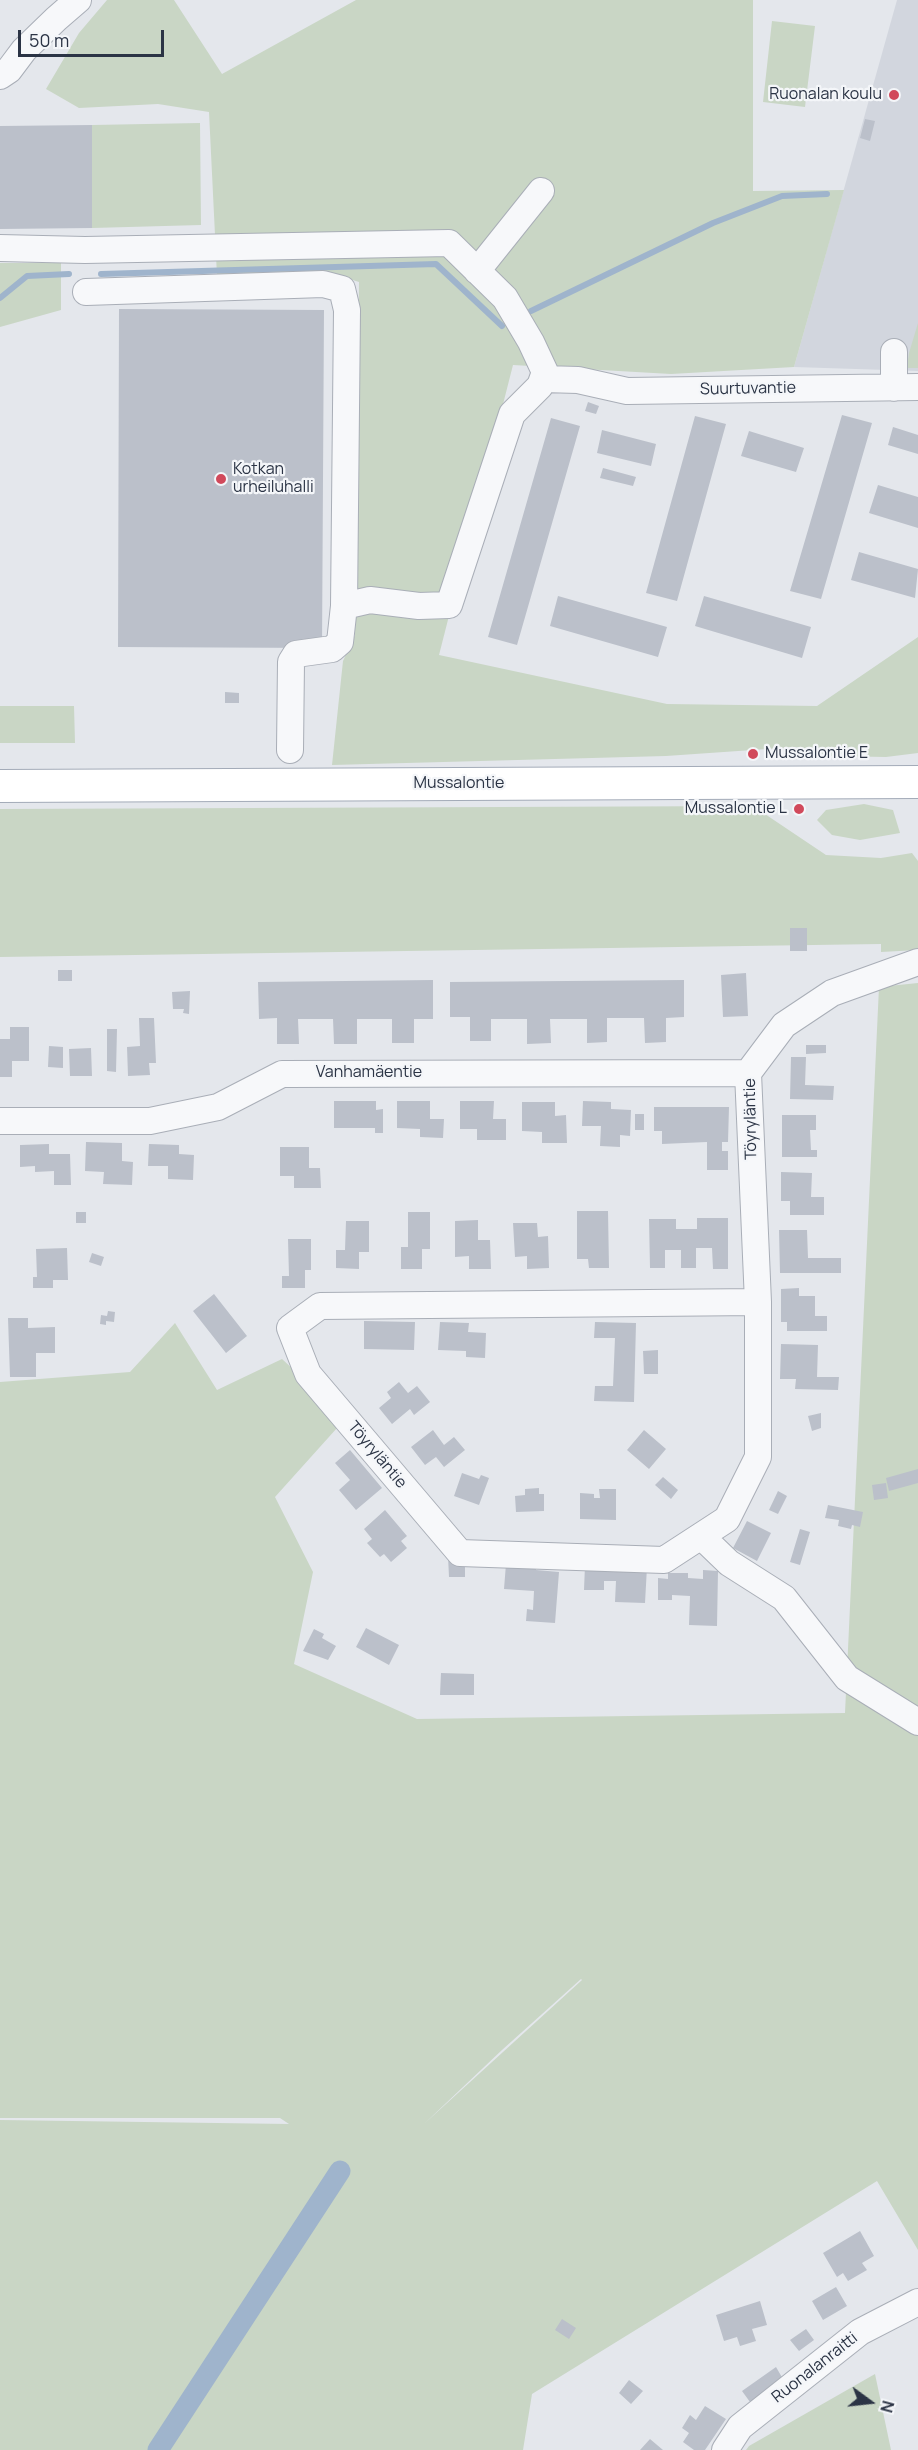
<!DOCTYPE html>
<html>
<head>
<meta charset="utf-8">
<style>
  body { margin:0 }
  #map { position:relative; width:918px; height:2450px; overflow:hidden; background:#e4e7ec; font-family:Manrope,sans-serif }
  canvas { display:block }
  .north { position:absolute; left:840px; top:2372px; width:60px; height:60px; -webkit-text-stroke:4px #f4f6f9; paint-order:stroke; rotate:105deg; font-size:16px; font-weight:700; line-height:24px; text-align:center; color:#2b3445 }
  .north::after { content:''; display:block; margin:auto; width:21px; height:27px; background:#2b3445; clip-path:polygon(50% 0,100% 100%,50% 72%,0 100%) }
  .scale { position:absolute; left:18px; top:30px; width:146px; height:27px; box-sizing:border-box; border:3px solid #2b3445; border-top:0; padding-left:8px; font-size:18px; line-height:21px; white-space:nowrap; color:#2b3445; -webkit-text-stroke:4px #f4f6f9; paint-order:stroke }
</style>
</head>
<body>
<div id="map">
<canvas width="918" height="2450"></canvas>
<div class="north">N</div>
<div class="scale">50 m</div>
</div>
<script>
const ctx = document.querySelector('canvas').getContext('2d');
ctx.lineJoin = 'round';
function fillPath(path, color) { ctx.fillStyle = color; ctx.fill(path, 'evenodd'); }
const poly = rows => new Path2D(rows.map(r => 'M' + r).join(''));
function stroke(path, color, width, dash) { ctx.strokeStyle = color; ctx.lineWidth = width; ctx.lineCap = dash ? 'butt' : 'round'; ctx.setLineDash(dash || []); ctx.stroke(path); }
function drawText(font, color, halo, rows, align = 'center') {
  ctx.font = font + ' Manrope,sans-serif'; ctx.lineWidth = 4.5; ctx.setLineDash([]); ctx.textBaseline = 'middle'; ctx.strokeStyle = halo; ctx.fillStyle = color; for (const [text, x, y, turn = 0] of rows) {
    ctx.save(); ctx.translate(x, y); ctx.rotate((+turn || 0) * Math.PI / 180); ctx.textAlign = isNaN(turn) ? turn : align; if (halo) ctx.strokeText(text, 0, 0); ctx.fillText(text, 0, 0); ctx.restore();
  }
}
fillPath(poly([
  [897,0,918,0,918,371,794,367]
]), '#d2d6de');
fillPath(poly([
  [107,0,174,0,222,74,356,0,753,0,753,191,844,190,794,367,671,374,513,365,439,655,667,704,817,706,918,637,918,753,886,757,831,756,796,747,666,756,332,765,343,661,355,635,359,282,331,273,217,276,209,112,158,104,79,108,46,89,79,33],
  [772,21,815,26,805,107,763,102],
  [200,123,201,225,92,228,92,125],
  [0,263,61,263,61,310,0,327],
  [918,323,918,368,907,368,909,353],
  [0,706,74,706,75,743,0,743],
  [864,804,893,810,900,833,860,840,832,835,817,820,826,810],
  [753,806,826,855,881,858,912,853,918,861,918,950,881,952,881,944,0,957,0,809],
  [918,983,918,2250,877,2181,532,2394,523,2450,0,2450,0,2120,289,2124,280,2118,0,2118,0,1382,130,1372,175,1323,217,1390,282,1359,346,1418,275,1497,313,1572,294,1664,417,1719,845,1713,879,987],
  [581,1979,582,1980,424,2124,502,2050],
  [875,2374,891,2450,746,2450,749,2446]
]), '#c9d6c5');
stroke(poly([
  [101,274,436,264,502,326],
  [0,298,27,276,69,274],
  [531,311,713,223,782,196,827,194]
]), '#9fb4cc', 6);
stroke(poly([
  [158,2450,340,2171]
]), '#9fb4cc', 21);
fillPath(poly([
  [865,119,875,121,870,141,860,138],
  [92,125,92,228,0,229,0,126],
  [119,309,324,310,322,648,118,647],
  [588,402,599,406,596,414,585,411],
  [842,415,872,423,821,599,790,591],
  [695,416,726,424,677,601,646,593],
  [551,418,580,426,517,645,488,637],
  [893,427,918,435,918,454,888,445],
  [602,430,656,444,651,466,597,453],
  [749,431,804,448,796,472,741,456],
  [603,468,636,477,633,486,600,478],
  [878,485,918,497,918,528,869,513],
  [859,552,918,569,915,598,851,580],
  [558,596,667,627,658,657,550,626],
  [704,596,811,627,802,658,695,626],
  [225,692,239,693,239,703,225,703],
  [790,928,807,928,807,951,790,951],
  [58,970,72,970,72,981,58,981],
  [746,973,748,1016,723,1017,721,975],
  [433,980,433,1019,414,1019,414,1043,392,1043,392,1019,357,1019,357,1044,334,1044,333,1019,298,1019,299,1044,277,1044,277,1018,259,1019,258,982],
  [684,980,684,1017,666,1018,666,1042,645,1043,644,1018,607,1018,607,1042,587,1043,587,1019,550,1019,551,1043,527,1044,527,1019,491,1019,491,1041,470,1041,470,1017,450,1017,450,982],
  [190,991,189,1014,183,1013,184,1009,173,1009,172,992],
  [139,1018,154,1018,156,1063,149,1063,150,1075,128,1076,127,1047,140,1046],
  [10,1027,29,1027,29,1061,12,1061,12,1077,0,1077,0,1039,10,1039],
  [107,1029,117,1029,116,1072,107,1071],
  [806,1045,826,1045,826,1053,806,1054],
  [49,1046,63,1047,63,1068,48,1067],
  [91,1048,92,1076,70,1076,69,1049],
  [791,1057,806,1057,805,1085,834,1086,833,1100,790,1099],
  [334,1101,376,1101,376,1110,383,1109,383,1133,375,1133,375,1128,334,1128],
  [397,1101,430,1101,430,1119,444,1119,443,1138,420,1137,420,1129,397,1128],
  [460,1101,494,1101,493,1119,506,1119,506,1140,477,1140,477,1129,460,1129],
  [583,1101,611,1102,611,1109,631,1110,630,1136,620,1135,620,1147,600,1146,601,1126,582,1126],
  [522,1102,555,1102,555,1116,566,1115,567,1143,542,1143,542,1132,522,1131],
  [654,1107,729,1107,728,1142,722,1142,722,1151,728,1151,728,1170,707,1170,707,1142,662,1144,662,1131,654,1131],
  [635,1114,644,1114,644,1130,635,1130],
  [782,1115,816,1115,816,1130,810,1130,811,1150,817,1150,817,1157,782,1157],
  [86,1142,122,1143,122,1161,133,1162,132,1185,103,1184,104,1172,85,1171],
  [49,1144,49,1154,70,1154,71,1185,54,1185,54,1171,35,1172,35,1166,20,1167,20,1145],
  [149,1144,179,1145,179,1154,194,1155,193,1180,168,1179,168,1166,148,1166],
  [280,1147,309,1147,309,1168,320,1168,321,1188,294,1188,294,1176,280,1176],
  [781,1172,812,1173,811,1197,824,1197,824,1215,790,1215,790,1201,781,1201],
  [577,1211,608,1211,609,1268,589,1268,588,1259,577,1259],
  [76,1212,86,1212,86,1223,76,1223],
  [408,1212,430,1212,430,1249,422,1249,422,1269,401,1269,401,1247,408,1247],
  [697,1218,728,1218,728,1269,713,1269,712,1248,696,1248,696,1268,681,1268,681,1250,665,1250,665,1268,650,1268,649,1219,676,1219,676,1229,697,1229],
  [478,1220,478,1240,490,1240,491,1269,469,1269,469,1256,455,1257,455,1221],
  [346,1221,369,1221,369,1252,359,1252,359,1269,336,1268,336,1250,345,1250],
  [513,1223,537,1223,538,1237,548,1236,549,1268,527,1269,527,1256,515,1257],
  [779,1230,807,1230,808,1258,841,1258,841,1273,780,1273],
  [288,1239,311,1239,311,1270,305,1270,305,1288,282,1288,282,1276,289,1276],
  [67,1248,68,1280,53,1280,53,1288,33,1288,33,1277,37,1277,36,1249],
  [92,1253,104,1257,101,1266,89,1262],
  [799,1288,799,1296,815,1296,815,1316,827,1316,827,1331,787,1331,787,1322,781,1322,781,1289],
  [214,1294,247,1336,226,1353,193,1311],
  [108,1311,115,1312,114,1322,106,1321,106,1325,100,1324,101,1315,107,1316],
  [8,1318,28,1318,28,1328,55,1327,55,1353,36,1353,36,1377,10,1377],
  [364,1321,415,1322,414,1350,364,1349],
  [440,1322,469,1323,468,1332,486,1333,485,1358,466,1357,466,1351,438,1350],
  [595,1322,636,1323,634,1402,594,1401,595,1386,613,1386,615,1338,594,1338],
  [781,1344,818,1345,817,1377,839,1377,838,1390,795,1389,796,1379,780,1379],
  [658,1350,658,1374,644,1374,643,1351],
  [399,1382,408,1393,417,1386,430,1402,414,1415,410,1409,392,1424,379,1408,391,1398,387,1392],
  [821,1413,821,1428,812,1431,808,1416],
  [433,1430,444,1445,454,1437,465,1450,444,1467,436,1457,425,1465,411,1447],
  [644,1430,666,1449,649,1469,627,1450],
  [350,1450,382,1488,356,1510,339,1490,350,1480,335,1463],
  [918,1469,918,1483,889,1491,886,1478],
  [462,1473,479,1479,481,1475,489,1478,479,1505,454,1496],
  [663,1477,678,1490,671,1499,655,1485],
  [886,1483,888,1498,874,1500,872,1485],
  [539,1488,539,1494,544,1494,544,1511,516,1512,515,1496,525,1495,525,1489],
  [599,1489,616,1489,616,1520,580,1519,580,1493,594,1494,594,1498,600,1498],
  [778,1491,787,1496,778,1514,769,1510],
  [828,1505,863,1512,860,1527,852,1525,851,1529,838,1526,839,1520,825,1518],
  [385,1510,407,1536,401,1541,407,1548,391,1562,384,1554,380,1557,367,1543,372,1539,364,1529],
  [747,1521,771,1533,757,1561,733,1548],
  [800,1529,810,1532,800,1565,790,1562],
  [448,1556,465,1556,465,1577,449,1577],
  [506,1564,536,1566,536,1570,559,1572,555,1623,526,1621,527,1609,533,1610,534,1591,504,1589],
  [585,1565,647,1567,645,1603,615,1602,616,1581,604,1581,604,1590,584,1590],
  [703,1570,718,1571,717,1626,689,1625,690,1596,672,1595,672,1600,658,1600,658,1578,668,1579,668,1573,688,1573,688,1578,703,1579],
  [366,1628,399,1645,389,1665,356,1647],
  [314,1629,324,1634,322,1638,336,1646,328,1660,303,1651],
  [441,1673,474,1674,474,1695,440,1695],
  [860,2231,874,2256,862,2263,867,2270,848,2281,843,2273,837,2277,823,2253],
  [836,2287,847,2306,823,2320,812,2301],
  [760,2301,767,2325,752,2329,756,2341,740,2346,737,2337,724,2341,716,2315],
  [562,2319,576,2328,569,2339,555,2330],
  [806,2329,814,2340,799,2351,790,2340],
  [776,2367,783,2379,750,2402,742,2391],
  [629,2380,643,2391,631,2404,619,2393],
  [705,2406,726,2419,705,2450,694,2450,683,2442,689,2433,682,2428,690,2415,696,2420],
  [650,2439,663,2450,640,2450]
]), '#bbc0ca');
const minor = poly([
  [0,76,9,70,24,50,56,19,78,0],
  [0,248,85,250,449,243,505,298,531,342,545,372,540,386,512,414,449,605,419,606,370,600,344,606,340,642,332,649,296,654,291,662,290,750],
  [477,271,541,191],
  [86,292,323,284,342,289,347,310,344,606],
  [543,379,578,380,627,391,918,387],
  [894,388,894,352],
  [0,1121,150,1121,218,1107,282,1074,748,1073],
  [758,1302,320,1306,290,1328,308,1374,460,1553,664,1560,727,1519,758,1457,758,1302,748,1073,784,1025,832,993,918,962],
  [701,1536,729,1563,784,1598,847,1678,918,1722],
  [725,2450,740,2427,860,2332,918,2302]
]);
const major = poly([
  [0,786,918,782]
]);
stroke(minor, '#a9aeb7', 28);
stroke(major, '#a3abb8', 34);
stroke(minor, '#f7f8fa', 26);
stroke(major, '#fff', 32);
for (const [x, y, r, color] of [
  [894,95,6,"#d1495b"],
  [221,479,6,"#d1495b"],
  [753,754,6,"#d1495b"],
  [799,809,6,"#d1495b"]
]) { const dot = new Path2D(); dot.arc(x, y, r, 0, 2 * Math.PI); ctx.fillStyle = color; ctx.fill(dot); stroke(dot, '#f4f6f9', 2); }
drawText('16px', '#2b3445', '#f4f6f9', [
  ["Ruonalan koulu",882,95],
  ["Kotkan",233,470,"left"],
  ["urheiluhalli",233,488,"left"],
  ["Mussalontie E",765,754,"left"],
  ["Mussalontie L",787,809]
], 'right');
drawText('16px', '#2b3445', '#f4f6f9', [
  ["Suurtuvantie",748,389,-1],
  ["Mussalontie",459,784],
  ["Vanhamäentie",369,1073],
  ["Töyryläntie",751,1119,-91],
  ["Töyryläntie",377,1455,50],
  ["Ruonalanraitti",815,2368,-38]
]);
</script>
</body>
</html>
